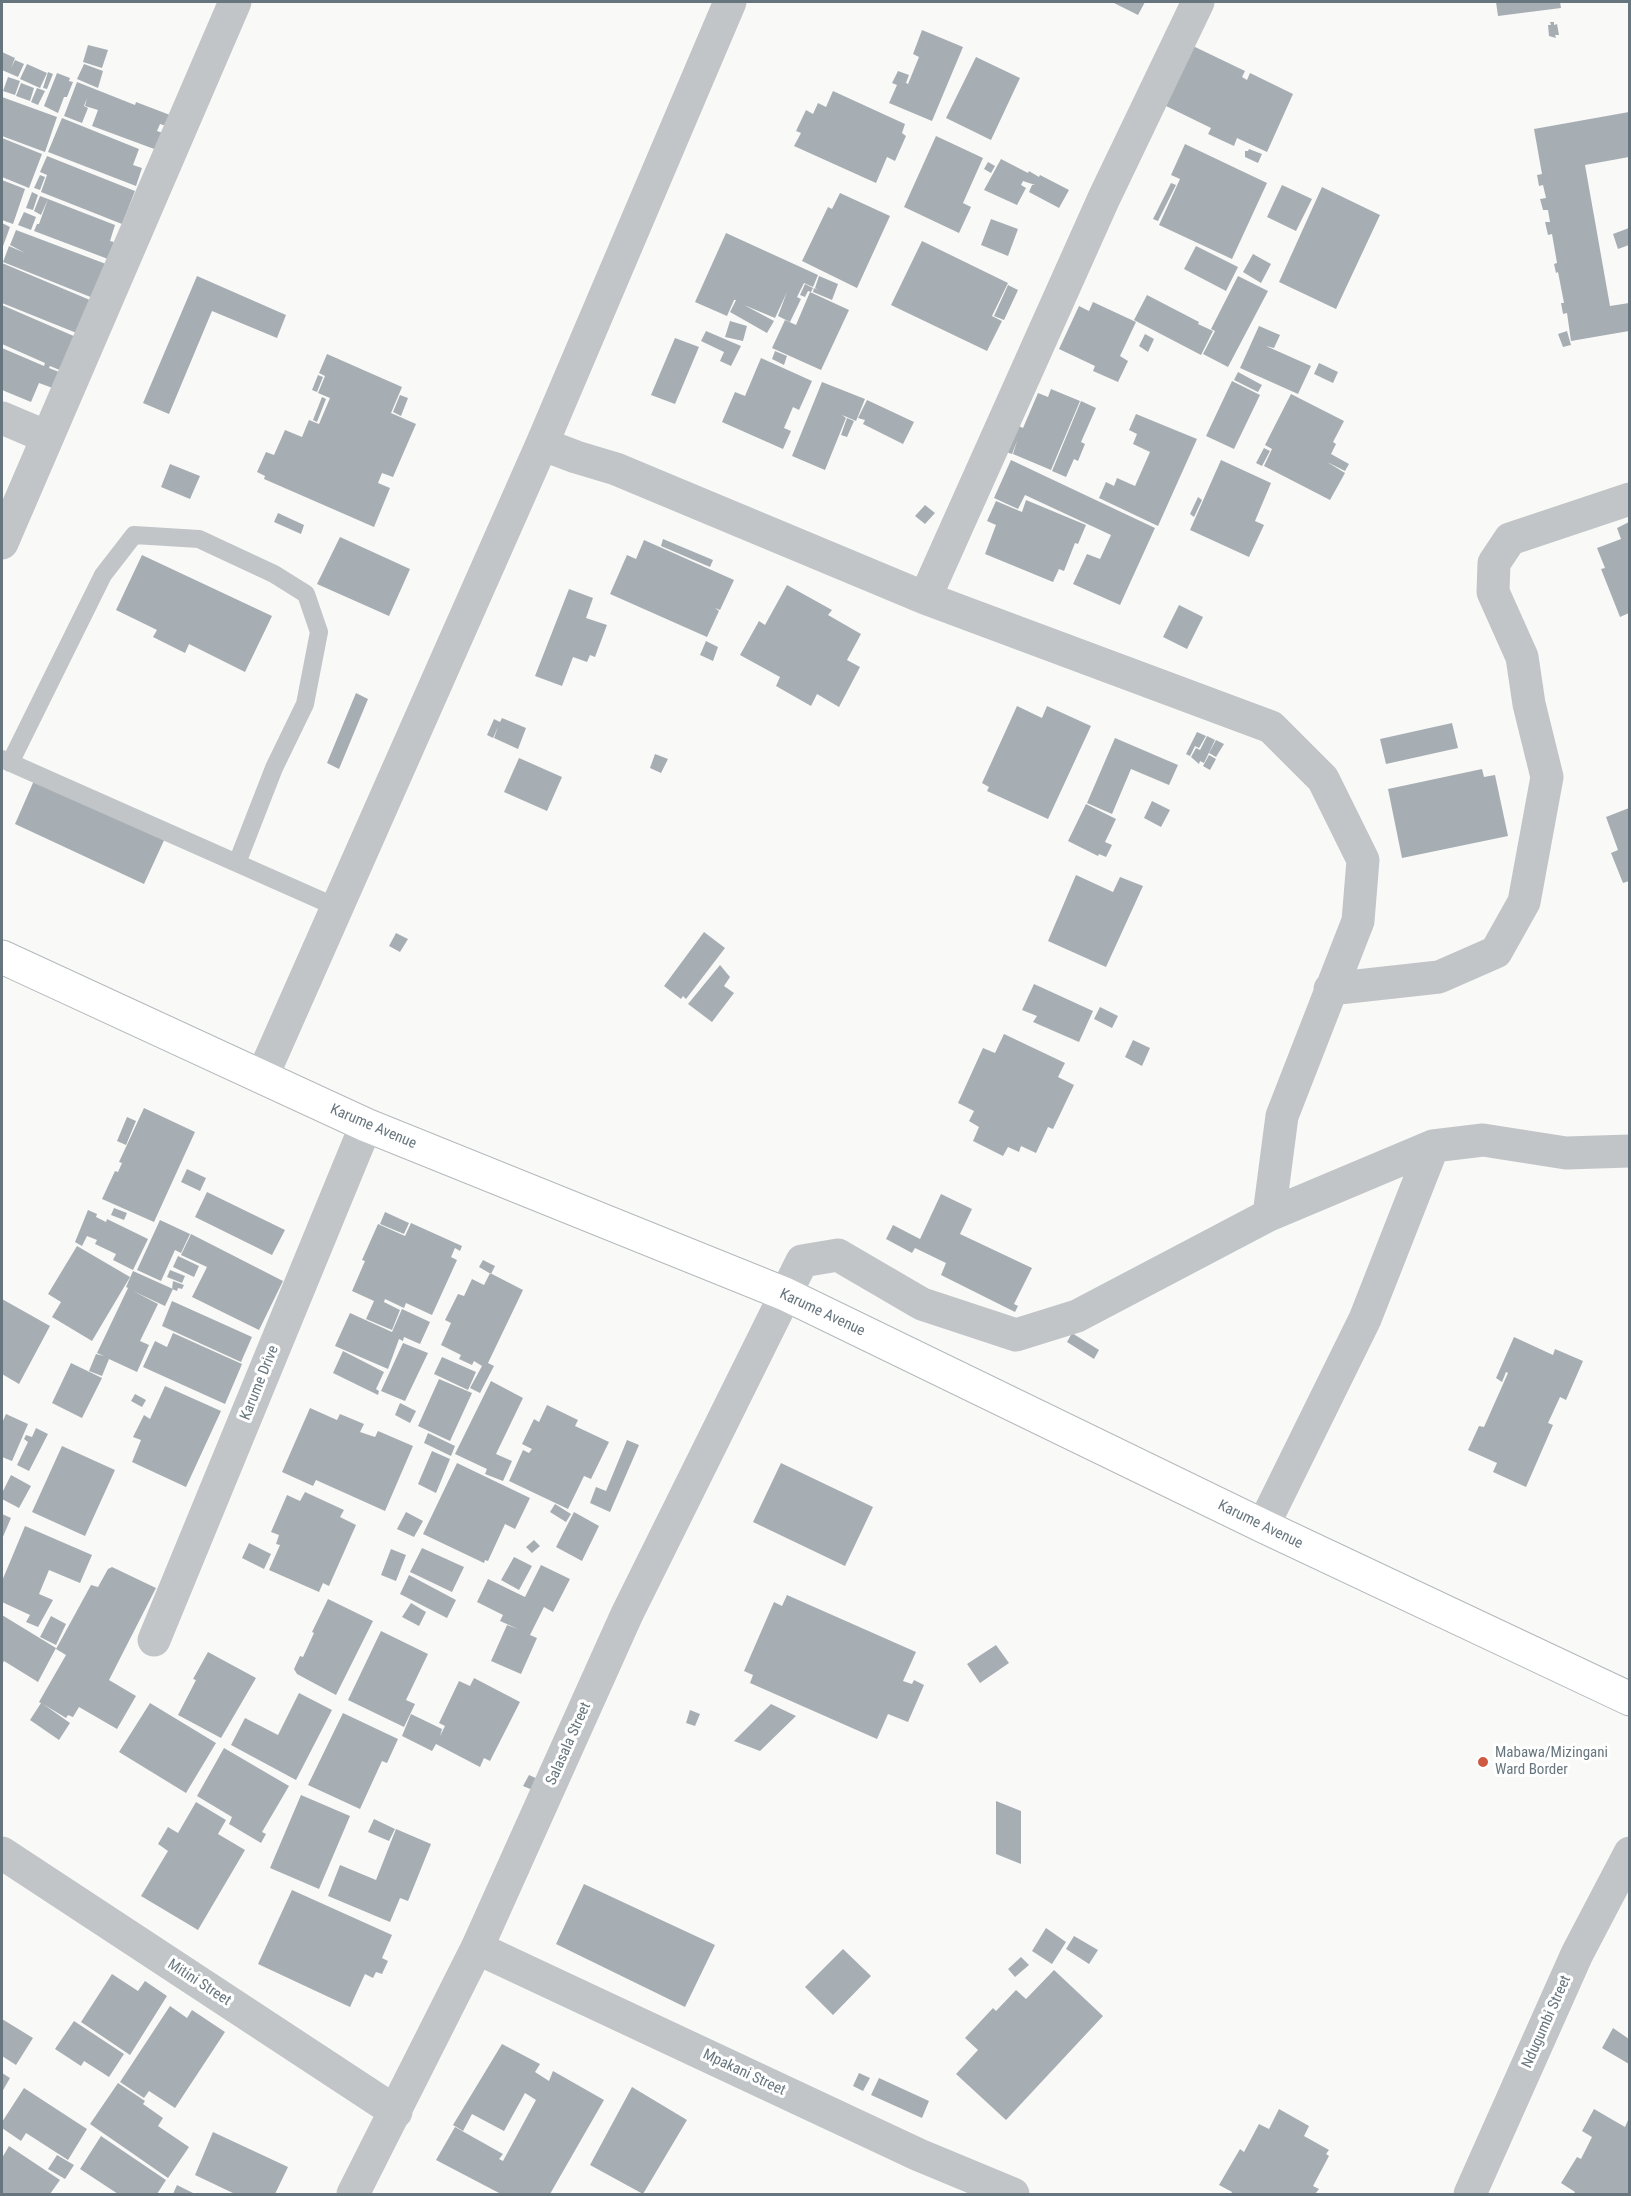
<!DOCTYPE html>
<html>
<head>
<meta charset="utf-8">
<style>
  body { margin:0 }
  #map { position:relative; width:1631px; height:2196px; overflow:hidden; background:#f9f9f7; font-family:"Roboto Condensed",sans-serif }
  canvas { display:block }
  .frame { position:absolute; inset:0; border:3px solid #67767e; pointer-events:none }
</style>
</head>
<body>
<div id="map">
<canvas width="1631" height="2196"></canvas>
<div class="frame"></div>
</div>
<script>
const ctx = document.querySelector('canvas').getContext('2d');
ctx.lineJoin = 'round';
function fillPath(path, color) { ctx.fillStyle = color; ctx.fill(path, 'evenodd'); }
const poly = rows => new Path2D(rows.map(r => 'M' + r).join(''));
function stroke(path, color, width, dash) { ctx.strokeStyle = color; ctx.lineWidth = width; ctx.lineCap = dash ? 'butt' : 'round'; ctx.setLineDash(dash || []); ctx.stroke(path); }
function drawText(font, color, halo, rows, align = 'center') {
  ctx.font = font + ' "Roboto Condensed",sans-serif'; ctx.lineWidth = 6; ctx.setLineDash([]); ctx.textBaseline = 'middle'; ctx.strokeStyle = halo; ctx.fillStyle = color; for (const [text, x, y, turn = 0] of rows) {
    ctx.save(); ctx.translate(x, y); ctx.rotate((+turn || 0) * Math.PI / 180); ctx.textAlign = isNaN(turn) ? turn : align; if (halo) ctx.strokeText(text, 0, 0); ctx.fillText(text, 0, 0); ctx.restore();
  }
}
fillPath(poly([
  [1112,2,1145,2,1138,15],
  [1496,2,1560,2,1561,8,1498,16],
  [1550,22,1554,22,1554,25,1557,24,1559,35,1555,35,1556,38,1549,36,1548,25,1551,25],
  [922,30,963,47,932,121,889,103,897,85,892,83,898,71,909,75,906,83,898,80,911,85,908,84,919,57,913,54],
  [88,45,108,50,102,68,83,62],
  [1193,46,1245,71,1242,77,1247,80,1250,73,1293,94,1267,152,1237,138,1234,146,1208,134,1211,128,1166,106],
  [2,52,15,58,11,68,15,60,24,64,18,77,2,70],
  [976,57,1020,78,991,140,946,118],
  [27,64,47,73,40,88,20,79],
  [84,64,103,71,98,88,77,79],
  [48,72,53,74,47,89,43,88],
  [57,73,70,78,69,81,73,82,67,97,64,97,58,113,44,106],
  [8,77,20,81,15,95,3,91],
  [77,82,135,105,136,102,170,115,166,126,160,124,157,131,163,133,157,150,92,126,98,110,85,106,87,98,84,106,88,108,82,123,64,116],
  [21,83,34,88,30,101,16,96],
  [37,88,45,91,38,105,31,102],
  [833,91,905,124,902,133,906,136,895,161,887,157,876,183,794,146,801,133,796,131,806,110,813,114,818,103,826,107],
  [2,97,57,117,45,152,2,136],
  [1629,112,1629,157,1585,165,1610,306,1629,303,1629,331,1571,341,1567,313,1563,314,1561,303,1564,303,1558,272,1556,273,1554,264,1557,263,1552,234,1548,235,1545,222,1550,222,1548,210,1543,210,1540,199,1546,198,1543,185,1539,186,1537,175,1542,174,1534,129],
  [62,118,139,149,133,165,142,168,136,186,48,152],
  [936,136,983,158,963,203,971,207,959,233,904,207],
  [2,138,42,154,29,188,2,177],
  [1185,144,1267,183,1232,259,1159,225,1180,179,1171,175],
  [1249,149,1262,154,1258,163,1245,157,1245,151,1248,151],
  [47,156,135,191,122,224,41,192,47,175,40,172],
  [1001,159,1028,173,1029,171,1039,177,1040,175,1069,190,1059,208,1029,192,1032,185,1035,185,1023,181,1021,185,1026,188,1017,205,984,190],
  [988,162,995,166,991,173,984,169],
  [40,175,45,177,40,190,34,188],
  [2,180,25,189,13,224,2,220],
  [1171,183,1176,185,1158,221,1153,219],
  [1282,185,1312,199,1296,231,1267,217],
  [1322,187,1380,215,1336,309,1279,282],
  [32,192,38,195,33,210,26,208],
  [840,193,890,216,857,288,802,261,828,207,832,209],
  [40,196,48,199,41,215,34,211],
  [48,199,115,225,110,241,114,242,108,259,34,231,37,224,39,224],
  [24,212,36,217,31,230,18,225],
  [991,219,1018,229,1008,256,981,245],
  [2,223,10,227,2,249],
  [1629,228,1629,245,1618,249,1613,234],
  [16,230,106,264,93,298,3,262,9,246,25,253,10,245],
  [726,233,818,275,813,287,804,283,797,297,801,299,790,322,778,316,787,292,775,318,744,305,774,321,767,333,730,312,736,300,734,300,727,316,695,302],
  [922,241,1008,283,992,316,1002,321,987,351,891,305],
  [1196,246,1238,267,1226,291,1184,269],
  [1253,254,1271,264,1261,283,1243,272],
  [2,263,90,300,79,334,2,303],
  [197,276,286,315,277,338,212,311,169,414,143,403],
  [819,276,838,284,832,300,813,292,814,288,818,290,815,288],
  [1238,276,1268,291,1228,367,1203,354,1215,331,1211,329],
  [805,284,813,288,811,292,808,291,805,297,800,295],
  [1008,285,1018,290,1004,320,994,316],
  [810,292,849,310,821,370,772,348,785,320,796,325],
  [1147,295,1199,322,1198,324,1213,331,1201,355,1134,320],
  [1093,302,1136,322,1120,356,1128,361,1118,382,1093,371,1095,366,1059,349,1079,306,1089,311],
  [2,305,76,337,62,371,50,366,49,368,64,374,58,390,39,383,31,402,2,390,2,348,44,366,45,363,2,344],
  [730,321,747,326,743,341,725,337],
  [1259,326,1280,335,1274,348,1266,346,1311,366,1298,394,1240,368],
  [706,331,741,346,731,366,720,361,724,352,701,341],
  [1567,331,1571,345,1563,347,1558,334],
  [1145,334,1154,339,1148,352,1139,346],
  [675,338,699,347,675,404,651,395],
  [775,351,787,356,784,365,772,359],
  [327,354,402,387,391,413,416,424,393,477,382,473,378,483,390,488,374,527,264,479,265,476,257,472,266,452,274,455,285,430,302,437,309,420,319,424,330,398,318,393,325,376,319,373],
  [761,358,812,381,799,410,793,407,784,428,791,431,783,449,722,422,735,392,745,396],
  [1319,363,1338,372,1333,383,1314,374],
  [1238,372,1262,385,1258,392,1234,380],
  [318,375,323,377,317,392,312,390],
  [1232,381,1260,395,1234,449,1206,436],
  [822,382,865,399,856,421,842,415,846,418,825,470,792,456],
  [1051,389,1080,401,1051,470,1013,454,1017,441,1012,454,1006,452,1017,425,1023,428,1038,393,1048,397],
  [1291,394,1344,421,1333,442,1336,444,1331,454,1349,464,1345,471,1327,462,1345,473,1330,500,1264,466,1272,449,1265,445],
  [400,395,408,398,401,416,393,412],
  [322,397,326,399,317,422,313,420],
  [867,400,914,422,903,444,863,424,865,420,858,418],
  [1081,401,1096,408,1081,442,1085,444,1078,461,1074,459,1066,477,1052,471],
  [1136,414,1197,439,1158,526,1099,498,1106,482,1114,486,1117,478,1135,486,1150,452,1133,444,1137,434,1129,430],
  [847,418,854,421,847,437,841,435],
  [1264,448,1270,451,1262,466,1256,463],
  [1011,460,1155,528,1120,605,1073,584,1087,554,1100,559,1111,535,1025,495,1018,509,994,498],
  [1221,460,1271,483,1255,521,1264,525,1249,557,1190,530],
  [170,464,200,476,190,499,161,487],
  [1198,497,1202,500,1194,517,1190,514],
  [1026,500,1086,525,1078,544,1075,543,1064,571,1059,569,1053,582,985,554,996,525,987,521,996,501,1022,512],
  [925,505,935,513,925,524,915,516],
  [278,513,304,525,301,534,274,522],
  [1629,522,1629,613,1620,617,1601,569,1605,568,1597,548,1621,539,1617,528],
  [340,537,410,569,389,616,317,584],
  [663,539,713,560,710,567,661,546],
  [644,540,734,580,720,610,715,608,719,611,707,637,610,594,627,555,636,559],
  [142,555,272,616,245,672,189,644,185,653,153,637,157,630,116,610],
  [787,585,832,610,828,615,861,634,847,660,860,667,839,707,817,694,811,706,776,686,780,677,740,655,759,621,765,625],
  [569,589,593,598,586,618,607,625,595,657,590,655,587,662,573,657,562,686,535,676],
  [1179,605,1203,617,1187,649,1163,637],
  [706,641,718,647,713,661,700,655],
  [356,693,368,699,339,769,327,763],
  [1017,706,1042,718,1047,706,1091,726,1048,819,987,791,989,787,982,783],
  [502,718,526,728,518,749,494,738,498,727,493,738,487,735,494,719,500,722],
  [1452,723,1458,748,1386,764,1380,739],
  [1197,732,1206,736,1199,748,1195,746,1190,756,1186,754],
  [1207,736,1215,740,1204,763,1200,761,1199,764,1191,757,1196,748,1200,750],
  [1115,738,1178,765,1169,785,1131,769,1112,814,1087,803],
  [1216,740,1224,744,1216,757,1209,753],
  [655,754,668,759,661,773,650,768],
  [1209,755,1216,759,1210,770,1203,766],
  [519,758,562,777,547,811,504,792],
  [1482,769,1484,777,1495,775,1508,836,1402,858,1388,789],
  [36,776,166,836,144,884,15,824],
  [1152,801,1170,810,1161,827,1144,818],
  [1086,804,1116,819,1105,842,1112,845,1106,857,1099,854,1098,856,1068,841],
  [1629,808,1629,881,1623,883,1611,853,1618,850,1606,817],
  [1076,875,1113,892,1120,877,1143,886,1106,967,1048,941],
  [704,932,725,948,686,999,683,996,681,999,664,986],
  [396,933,408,939,400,952,389,946],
  [720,965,730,977,724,986,734,993,712,1022,688,1004],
  [1034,984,1093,1011,1079,1042,1033,1022,1037,1016,1022,1010],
  [1100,1007,1118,1016,1112,1028,1094,1019],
  [1004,1034,1065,1063,1058,1077,1074,1085,1053,1129,1048,1127,1036,1153,1021,1146,1019,1152,1008,1147,1003,1156,973,1141,979,1127,969,1121,974,1111,958,1103,983,1048,995,1053],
  [1133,1040,1150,1048,1142,1066,1125,1057],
  [144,1108,195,1132,154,1222,102,1199,115,1171,118,1172,122,1163,119,1162],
  [127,1117,136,1121,126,1145,117,1141],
  [187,1169,206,1178,200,1191,181,1182],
  [207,1192,285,1230,272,1255,195,1217],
  [941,1194,972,1209,960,1234,1032,1268,1014,1304,1018,1306,1015,1312,941,1275,946,1263,915,1248,912,1253,886,1239,893,1225,920,1239],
  [114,1208,127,1213,124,1220,111,1215],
  [88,1210,97,1214,96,1217,106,1222,107,1219,148,1239,133,1270,113,1260,116,1254,95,1244,97,1240,87,1236,82,1246,75,1242],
  [385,1212,409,1223,404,1234,380,1224],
  [160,1220,190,1234,181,1253,175,1250,161,1281,137,1270],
  [411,1223,462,1246,460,1251,455,1248,451,1257,457,1260,432,1315,406,1303,404,1308,385,1299,384,1302,400,1310,392,1330,366,1319,374,1301,352,1291,365,1261,362,1260,378,1224,405,1236],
  [191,1234,283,1281,259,1330,192,1297,207,1267,181,1255],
  [77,1246,130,1277,92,1341,52,1317,61,1302,48,1294],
  [178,1256,199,1266,194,1277,173,1267],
  [483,1260,495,1266,491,1274,479,1267],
  [170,1270,185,1276,182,1283,167,1277],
  [133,1271,173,1289,165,1306,133,1291,158,1304,140,1341,149,1345,137,1372,109,1359,102,1376,89,1371,96,1354,104,1356,97,1353,128,1288,126,1287],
  [490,1273,523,1290,488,1363,494,1366,480,1393,470,1388,482,1366,474,1361,472,1365,459,1359,461,1355,441,1345,451,1323,445,1320,458,1294,464,1296,472,1279,484,1285],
  [173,1281,184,1285,182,1289,178,1288,177,1291,172,1289],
  [2,1299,50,1326,19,1384,2,1374],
  [172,1301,252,1337,241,1362,162,1326],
  [402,1309,430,1322,420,1344,404,1337,403,1341,399,1339,388,1369,335,1346,350,1313,392,1332],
  [173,1333,242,1364,225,1404,143,1367,155,1341,167,1347],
  [1072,1333,1099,1350,1094,1359,1067,1342],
  [1514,1337,1553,1355,1555,1349,1583,1361,1566,1400,1560,1397,1548,1423,1553,1425,1526,1487,1493,1472,1497,1463,1468,1450,1479,1426,1484,1427,1508,1373,1506,1372,1502,1382,1496,1378],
  [403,1343,428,1353,405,1401,381,1391],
  [343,1351,384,1372,376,1389,379,1391,378,1395,333,1373],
  [442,1357,476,1372,468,1390,434,1374],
  [71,1363,102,1378,82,1418,52,1403],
  [439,1379,472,1393,450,1441,418,1426],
  [491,1381,523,1398,496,1454,512,1461,503,1481,485,1474,487,1469,455,1454],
  [165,1386,221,1411,186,1487,132,1462,141,1440,133,1437,144,1415,150,1419],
  [135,1394,146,1400,142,1407,131,1401],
  [400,1403,416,1411,410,1423,395,1415],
  [547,1405,578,1420,575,1426,609,1442,591,1479,584,1476,568,1509,509,1481,523,1450,529,1453,532,1449,522,1444,534,1419,539,1422],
  [310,1408,337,1420,340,1414,364,1424,360,1432,375,1437,378,1431,413,1446,385,1511,316,1480,313,1486,282,1472],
  [6,1414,28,1424,12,1461,2,1457,2,1423],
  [36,1428,48,1434,29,1471,17,1465,28,1442,24,1439,26,1435,32,1437],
  [428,1433,455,1446,451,1456,424,1443],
  [627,1440,639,1445,610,1512,590,1503,596,1487,606,1491],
  [62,1446,115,1470,85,1536,32,1512],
  [432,1451,450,1459,436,1493,418,1484],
  [457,1463,530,1498,515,1529,505,1524,488,1561,485,1560,484,1563,423,1534],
  [781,1463,873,1507,845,1566,753,1522],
  [11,1475,31,1486,19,1508,2,1499,2,1493],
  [305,1492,344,1510,340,1517,356,1525,329,1586,323,1583,319,1592,269,1570,280,1545,276,1544,279,1535,271,1532,287,1495,300,1501],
  [555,1504,571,1514,566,1522,550,1512],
  [406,1512,423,1521,414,1537,397,1529],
  [574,1512,599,1526,582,1561,556,1547],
  [2,1514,11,1518,2,1539],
  [25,1526,92,1555,80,1583,49,1570,39,1594,53,1600,38,1627,26,1622,30,1615,2,1602,2,1581],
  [534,1540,540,1546,532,1553,526,1547],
  [249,1543,271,1554,264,1569,242,1558],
  [422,1548,464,1567,452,1592,410,1572],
  [391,1549,406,1555,396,1581,381,1575],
  [514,1557,532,1566,519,1590,501,1580],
  [541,1565,570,1579,553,1612,544,1607,530,1635,537,1638,521,1674,491,1661,507,1625,518,1629,500,1621,503,1615,477,1602,488,1579,525,1597],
  [112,1567,156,1588,109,1680,136,1696,117,1729,79,1707,73,1717,68,1715,66,1718,43,1704,70,1723,59,1740,30,1720,41,1703,39,1702,66,1655,56,1649,91,1585,98,1587,108,1569],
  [409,1575,456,1600,447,1618,400,1594],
  [787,1595,916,1652,903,1681,912,1684,914,1680,924,1685,908,1722,888,1714,877,1739,750,1683,753,1675,744,1671,774,1602,782,1606],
  [328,1599,373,1621,336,1695,297,1674,294,1669,300,1656,303,1657,314,1633,312,1632],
  [411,1603,426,1612,419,1626,402,1617],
  [2,1615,56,1648,38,1682,4,1661,2,1665],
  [51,1616,66,1624,56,1645,40,1637],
  [381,1631,428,1654,406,1700,415,1704,404,1727,348,1700],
  [996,1645,1009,1663,980,1683,967,1664],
  [208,1652,256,1678,221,1738,178,1715,196,1680,193,1679],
  [474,1678,520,1702,490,1761,484,1758,480,1767,436,1744,432,1751,402,1736,411,1714,442,1729,440,1736,445,1726,439,1723,459,1681,470,1686],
  [299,1693,332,1710,296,1780,231,1745,245,1718,278,1735],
  [150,1703,216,1743,186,1793,119,1752],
  [771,1704,796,1716,760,1751,734,1741],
  [690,1710,700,1714,695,1726,686,1723],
  [343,1713,398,1739,387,1763,382,1761,360,1809,308,1785],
  [224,1748,289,1786,262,1832,266,1834,261,1843,229,1824,232,1817,197,1796],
  [529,1775,540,1780,535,1791,523,1786],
  [301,1795,350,1816,319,1889,270,1868],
  [996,1801,1021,1811,1021,1864,996,1854],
  [196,1802,226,1820,218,1834,245,1850,198,1930,141,1896,168,1851,158,1844,168,1827,178,1833],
  [374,1819,395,1829,389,1841,368,1832],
  [396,1829,431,1844,408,1901,400,1898,390,1922,328,1896,340,1865,376,1880],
  [584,1884,715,1945,685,2007,556,1944],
  [292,1890,392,1935,382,1958,388,1961,382,1974,376,1972,373,1978,365,1974,350,2007,258,1964],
  [1046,1928,1066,1942,1052,1964,1032,1951],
  [1074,1936,1098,1950,1089,1964,1066,1949],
  [843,1949,871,1976,833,2015,805,1987],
  [1021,1957,1029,1965,1015,1977,1008,1969],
  [1054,1970,1103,2016,1006,2120,956,2074,978,2050,965,2038,993,2008,996,2011,1016,1990,1026,1999],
  [112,1974,138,1991,145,1981,167,1996,130,2055,81,2022],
  [170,2006,187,2018,192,2010,225,2032,175,2108,149,2091,144,2098,120,2082],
  [2,2019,33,2038,16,2065,2,2056],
  [74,2021,124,2054,109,2077,84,2061,81,2066,55,2049],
  [1613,2028,1629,2039,1629,2064,1602,2048],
  [502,2044,540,2064,535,2072,549,2081,553,2071,604,2100,550,2194,501,2194,436,2160,455,2127,503,2154,499,2159,503,2161,536,2100,525,2093,504,2131,472,2114,463,2131,453,2125],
  [2,2073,10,2078,2,2092],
  [859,2073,870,2078,863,2091,853,2086],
  [879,2078,929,2101,922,2118,871,2095],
  [118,2083,145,2101,143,2104,163,2118,158,2126,189,2147,168,2178,90,2124],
  [632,2087,687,2120,643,2194,590,2165],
  [24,2088,87,2129,68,2160,26,2133,21,2141,2,2128,2,2122],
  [1279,2109,1309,2126,1304,2136,1329,2150,1326,2154,1329,2156,1313,2186,1319,2189,1315,2194,1231,2194,1232,2192,1219,2185,1240,2149,1244,2152,1259,2124,1269,2129],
  [1594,2109,1625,2127,1629,2118,1629,2194,1574,2194,1575,2192,1561,2183,1577,2157,1581,2159,1592,2137,1582,2131],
  [213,2132,288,2167,275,2194,235,2194,195,2175],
  [101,2136,166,2180,157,2194,118,2194,80,2169],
  [9,2146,60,2180,50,2194,2,2194,2,2158],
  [57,2155,74,2165,65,2179,48,2169],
  [177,2185,195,2194,173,2194]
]), '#a7aeb3');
const secondary = poly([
  [2,957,366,1125,785,1294,1263,1526,1630,1699]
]);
stroke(secondary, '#b4b9bc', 35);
stroke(poly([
  [2,759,336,907],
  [10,763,103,575,134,535,199,539,274,574,306,594,319,632,305,704,274,768,237,863]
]), '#c1c5c8', 18);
stroke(poly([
  [2,418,47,437],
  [542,444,576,457,616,469,925,598,1271,727,1323,779,1363,860,1358,921,1282,1116,1269,1215],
  [2,543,235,2],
  [925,598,1104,198,1198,2],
  [1330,989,1439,977,1496,952,1524,902,1547,777,1529,704,1522,657,1493,592,1494,563,1510,539,1630,499],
  [262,1077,542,444,730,2],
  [1263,1526,1365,1319,1433,1146],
  [154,1640,366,1125],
  [2,1853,396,2112],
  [477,1948,919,2155,1013,2194],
  [353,2194,477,1948,627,1614,802,1261,838,1255,922,1304,1016,1335,1077,1316,1269,1215,1433,1146,1483,1140,1566,1153,1630,1151],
  [1470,2194,1577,1954,1630,1853]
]), '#c1c5c8', 33);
stroke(secondary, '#fff', 33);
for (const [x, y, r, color] of [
  [1483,1762,6,"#ce5a43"]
]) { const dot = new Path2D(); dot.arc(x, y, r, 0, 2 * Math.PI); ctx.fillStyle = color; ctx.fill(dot); stroke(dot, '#fff', 2); }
drawText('15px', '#67767e', '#fff', [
  ["Karume Avenue",373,1127,23],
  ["Karume Avenue",822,1313,25],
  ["Karume Drive",260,1383,-68],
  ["Karume Avenue",1260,1525,26],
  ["Salasala Street",569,1744,-66],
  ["Mitini Street",199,1983,33],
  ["Ndugumbi Street",1547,2022,-66],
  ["Mpakani Street",744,2073,25]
]);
drawText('15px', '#67767e', '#fff', [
  ["Mabawa/Mizingani",1495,1753],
  ["Ward Border",1495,1770]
], 'left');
</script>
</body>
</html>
